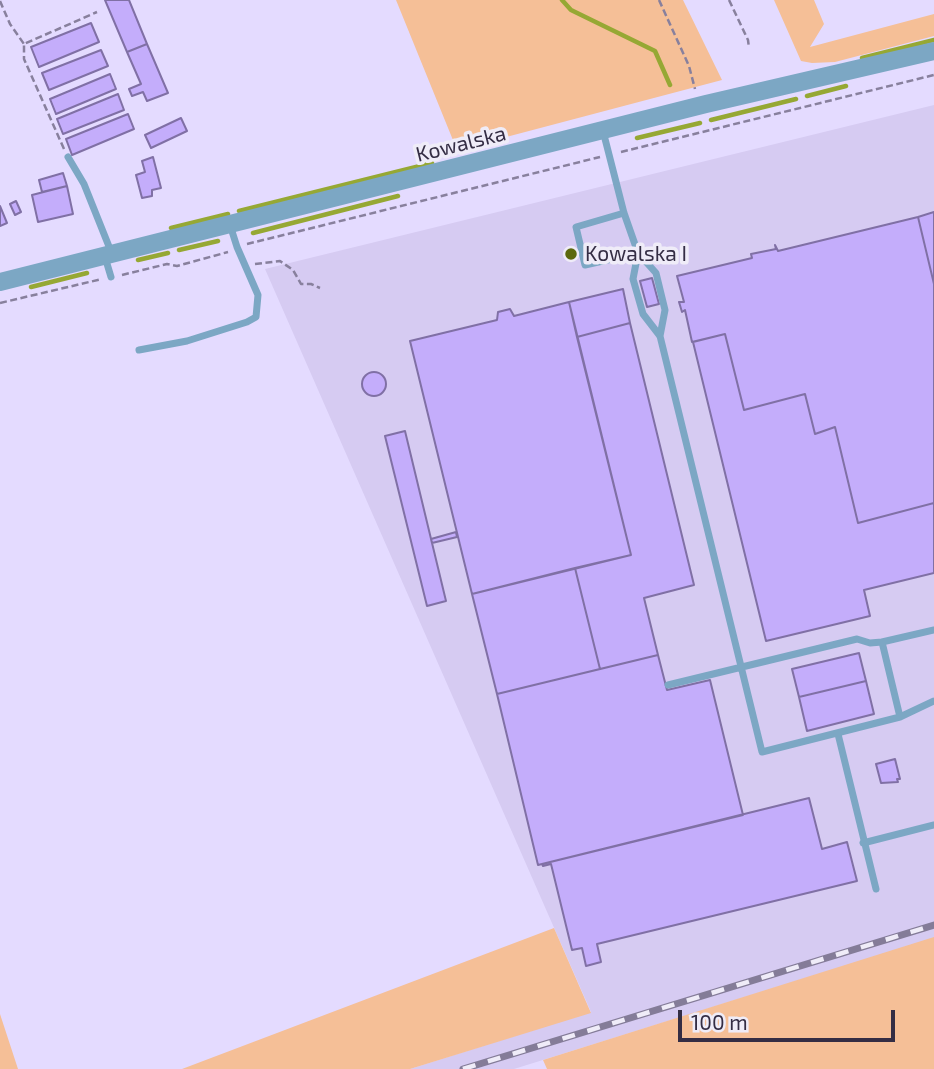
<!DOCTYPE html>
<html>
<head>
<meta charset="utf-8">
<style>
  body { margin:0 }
  #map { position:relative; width:934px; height:1069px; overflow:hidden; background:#e4dbff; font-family:"Exo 2",sans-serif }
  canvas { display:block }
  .scale { position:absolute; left:678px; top:1010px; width:217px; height:32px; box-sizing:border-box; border:4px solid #342d44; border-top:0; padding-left:9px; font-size:21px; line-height:24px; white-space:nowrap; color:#342d44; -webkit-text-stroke:5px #efecf8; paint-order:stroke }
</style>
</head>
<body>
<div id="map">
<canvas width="934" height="1069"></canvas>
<div class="scale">100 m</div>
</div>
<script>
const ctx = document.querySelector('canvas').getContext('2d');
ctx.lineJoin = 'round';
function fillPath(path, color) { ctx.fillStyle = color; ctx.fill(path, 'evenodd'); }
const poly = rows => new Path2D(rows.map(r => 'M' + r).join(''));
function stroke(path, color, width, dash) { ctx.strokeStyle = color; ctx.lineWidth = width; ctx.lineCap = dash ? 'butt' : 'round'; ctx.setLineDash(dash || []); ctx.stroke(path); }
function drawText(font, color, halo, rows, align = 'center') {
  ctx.font = font + ' "Exo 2",sans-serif'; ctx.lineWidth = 7; ctx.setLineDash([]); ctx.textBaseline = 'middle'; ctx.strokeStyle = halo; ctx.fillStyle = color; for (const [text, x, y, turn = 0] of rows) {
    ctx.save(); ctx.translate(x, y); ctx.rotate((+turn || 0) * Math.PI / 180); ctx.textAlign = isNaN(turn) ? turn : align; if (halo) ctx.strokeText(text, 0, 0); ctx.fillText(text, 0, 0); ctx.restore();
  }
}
fillPath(poly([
  [934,105,934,938,514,1069,410,1069,591,1012,265,269]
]), '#d6cbf2');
fillPath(poly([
  [396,0,683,0,722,80,457,150],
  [774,0,814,0,824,24,810,47,934,14,934,36,835,62,812,63,801,61],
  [554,928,591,1013,410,1069,182,1069],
  [934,937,934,1069,547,1069,543,1060],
  [0,1014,18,1069,0,1069]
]), '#f5bf97');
stroke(poly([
  [562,0,571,10,655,51,670,85],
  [862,58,934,40],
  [807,96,846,86],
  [711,120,796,99],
  [637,138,700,123],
  [239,211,432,163],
  [171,228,228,214],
  [253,233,398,196],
  [179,250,218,241],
  [138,260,168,253],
  [31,287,87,273]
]), '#96a834', 4.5);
const building = poly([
  [105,0,129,0,147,44,127,52,105,0],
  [91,23,99,42,39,67,31,47,91,23],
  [147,44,168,93,147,101,143,92,132,96,129,89,141,84,127,52,147,44],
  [101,50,108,66,49,90,42,73,101,50],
  [110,74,116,89,56,114,50,99,110,74],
  [118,94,124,110,63,134,57,119,118,94],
  [128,114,134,129,72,155,66,139,128,114],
  [181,118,187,131,151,148,145,135,181,118],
  [153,157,161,188,152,190,152,196,142,198,136,175,145,172,142,161,153,157],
  [63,173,67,186,42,192,39,180,63,173],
  [67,186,73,214,38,222,32,195,67,186],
  [16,201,21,212,15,215,10,204,16,201],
  [0,206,7,223,0,226,0,206],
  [934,212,934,284,918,217,934,212],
  [918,217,934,284,934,503,858,523,835,427,815,434,805,394,744,410,725,334,692,342,685,310,682,312,679,302,684,302,677,276,752,258,751,254,776,249,775,245,778,251,918,217],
  [652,278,659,304,647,307,640,281,652,278],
  [623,289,630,323,577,337,569,302,623,289],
  [569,302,631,555,472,594,410,341,497,320,498,312,510,309,514,316,569,302],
  [630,323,694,585,644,598,658,655,600,669,575,568,631,555,577,337,630,323],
  [725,334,744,410,805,394,815,434,835,427,858,523,934,503,934,573,864,590,870,616,766,641,693,342,725,334],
  '362 384a12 12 0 1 1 24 0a12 12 0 1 1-24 0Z',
  [405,431,446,601,427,606,385,436,405,431],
  [456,532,457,537,432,543,431,539,456,532],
  [575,568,600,669,497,694,472,594,575,568],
  [859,653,866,681,799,697,792,669,859,653],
  [658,655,667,690,710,680,743,815,538,865,497,694,658,655],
  [866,681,874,714,807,731,799,697,866,681],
  [895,759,900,779,897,779,898,782,881,783,876,764,895,759],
  [809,798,822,849,847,842,857,881,597,944,601,962,586,966,582,948,572,950,551,864,543,866,542,864,809,798]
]);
fillPath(building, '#c4adfb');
stroke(building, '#8070a5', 2);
stroke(poly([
  [659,0,689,66,695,89],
  [729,0,748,40,749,48],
  [0,1,10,24,24,44],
  [64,149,24,59,24,44,97,12],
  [621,152,934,75],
  [247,244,600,157],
  [255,264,280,261,293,270,301,284,311,284,320,288],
  [122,275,167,264,177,266,228,252],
  [0,303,102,279]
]), '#88809d', 2.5, [7, 3.5]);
stroke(poly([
  [603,131,624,213,638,253,656,273,665,310,660,336],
  [68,157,84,184,112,254],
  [624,213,576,227,585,265,638,253],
  [638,253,633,279,643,314,660,336,762,752,900,717,934,701],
  [105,257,111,277],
  [139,350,187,341,247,322,256,317,258,295,237,247,230,225],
  [882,642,900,717],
  [668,685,857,639,870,643,882,642,934,630],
  [838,734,876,889],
  [863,843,934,825]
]), '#7ca7c4', 7);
stroke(poly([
  [0,282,706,104,934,51]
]), '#7ca7c4', 18);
const rail = poly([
  [463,1069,934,925]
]);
stroke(rail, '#847c98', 7);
stroke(rail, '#efecf8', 4.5, [13]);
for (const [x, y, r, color] of [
  [571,254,7,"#5c680d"]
]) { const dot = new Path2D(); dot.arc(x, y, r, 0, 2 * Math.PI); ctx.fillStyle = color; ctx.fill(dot); stroke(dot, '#efecf8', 2.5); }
drawText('21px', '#342d44', '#efecf8', [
  ["Kowalska",461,144,-14]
]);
drawText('21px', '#342d44', '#efecf8', [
  ["Kowalska I",585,254]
], 'left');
</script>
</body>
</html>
